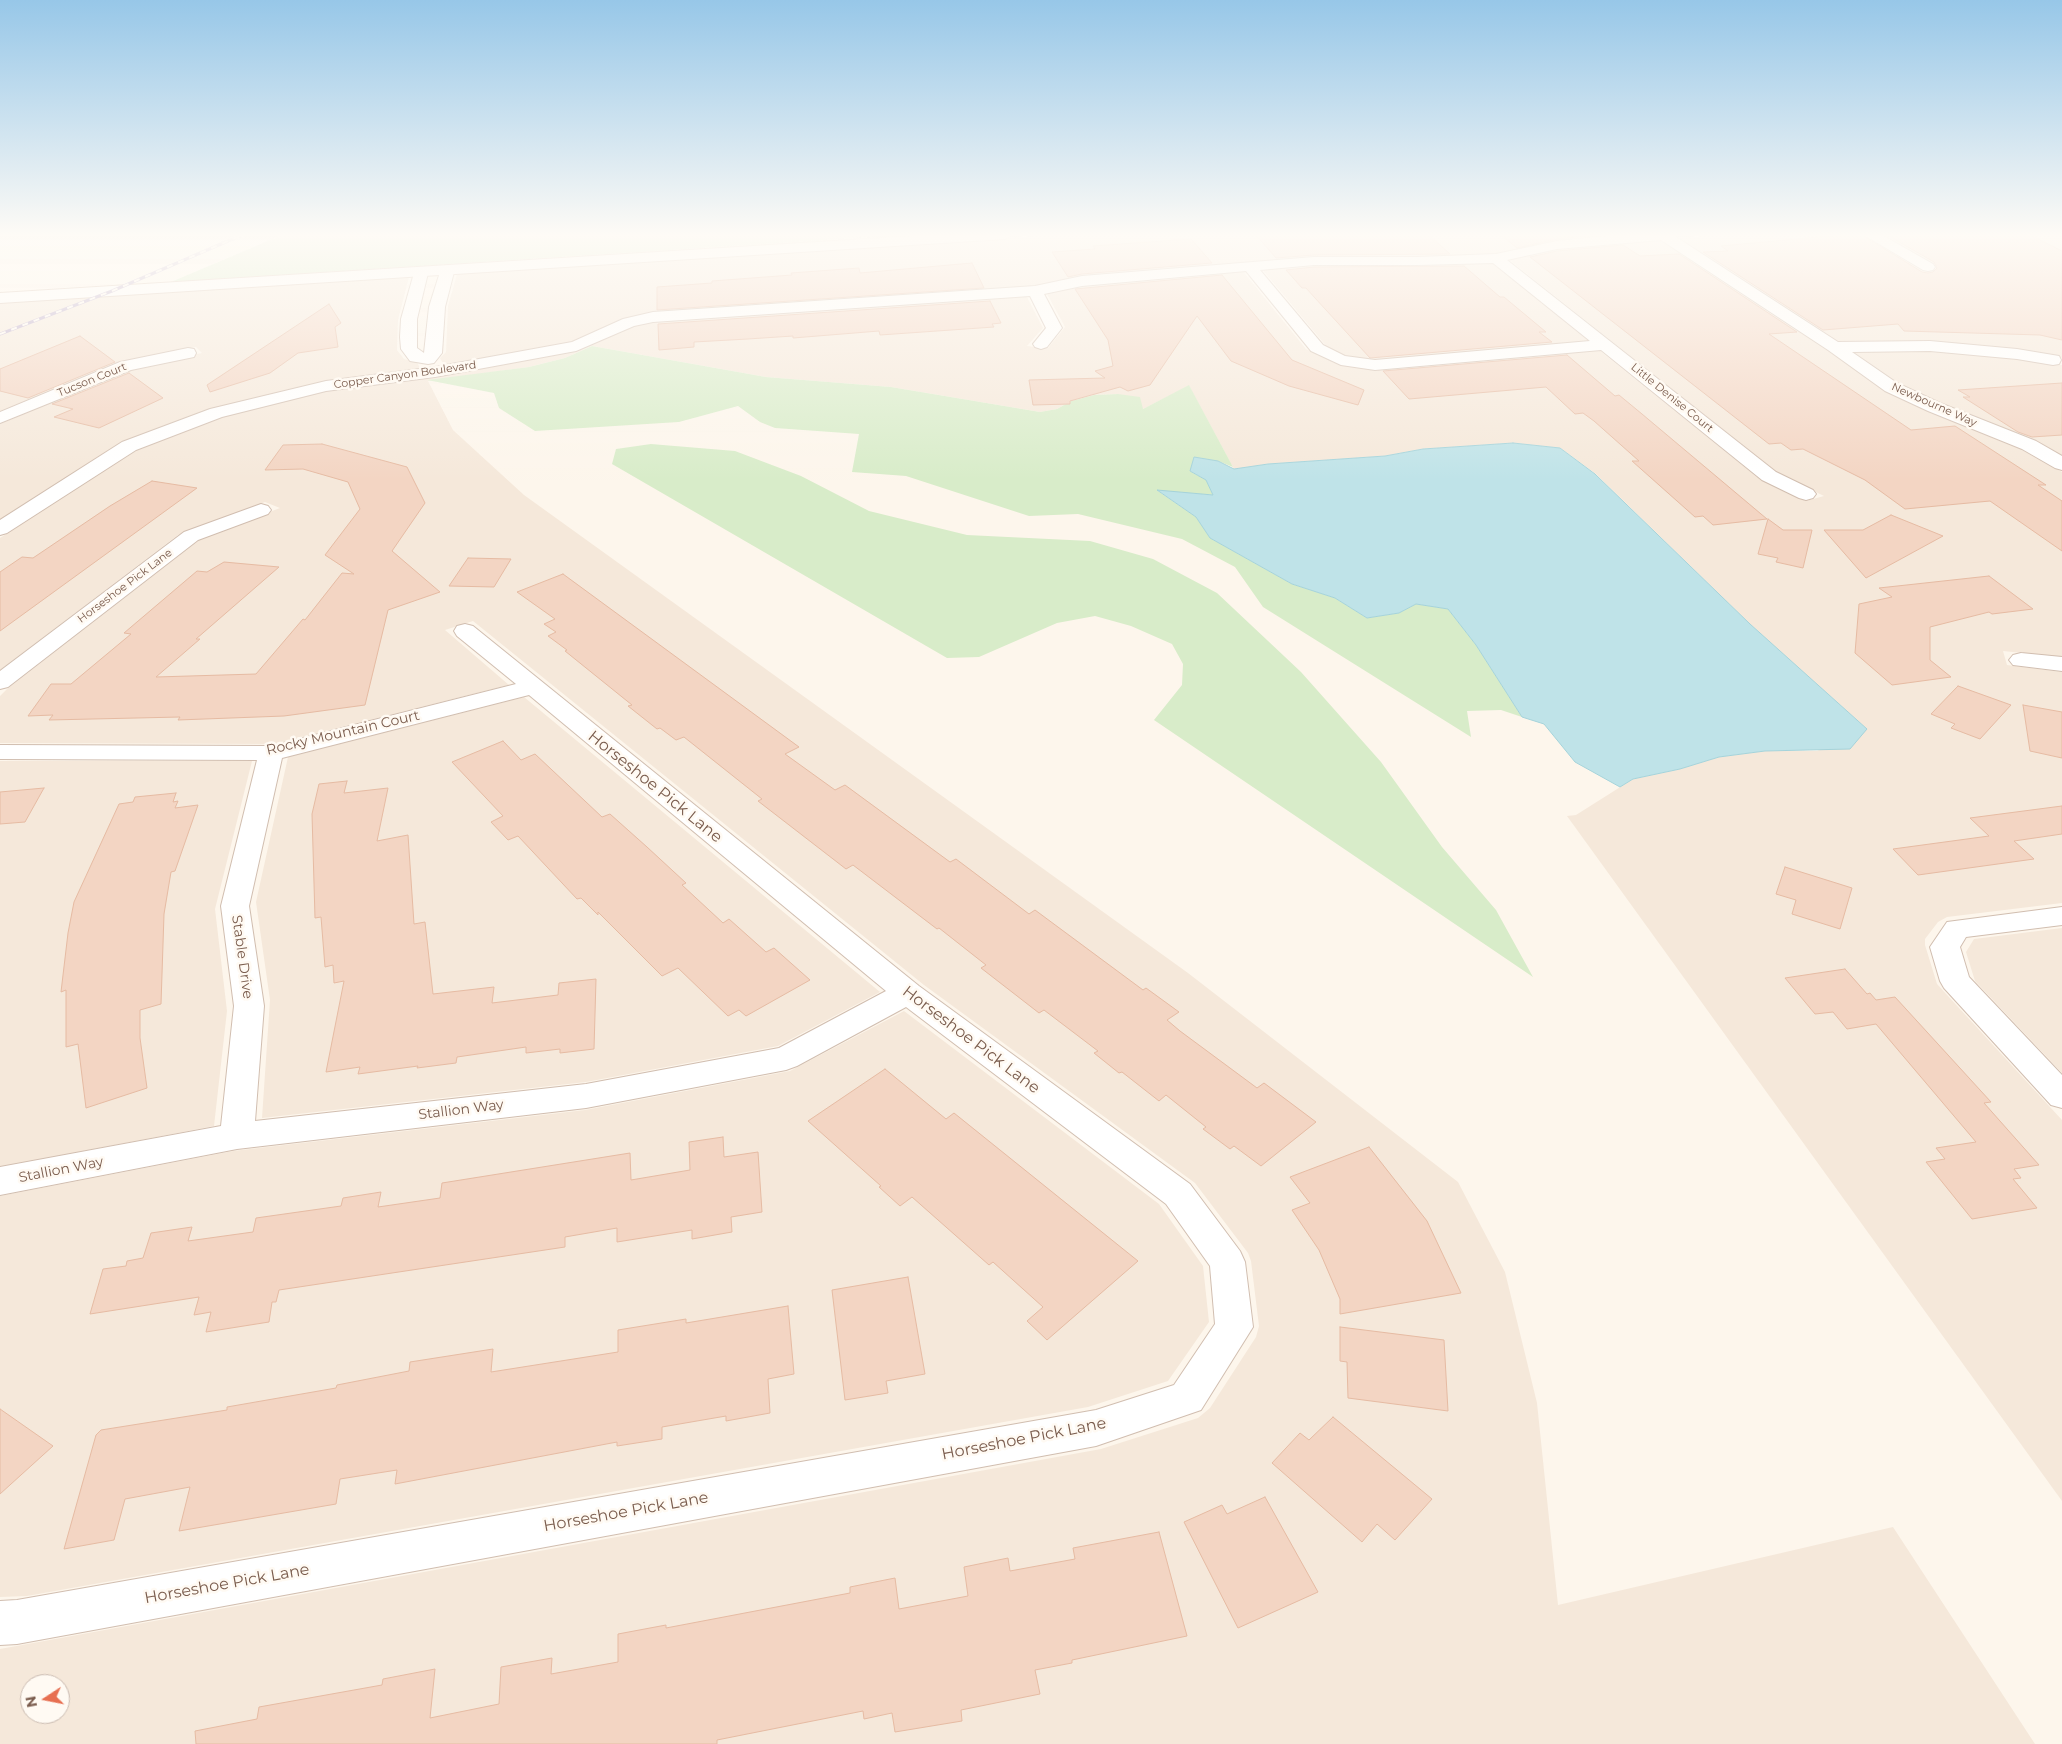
<!DOCTYPE html>
<html>
<head>
<meta charset="utf-8">
<style>
  body { margin:0 }
  #map { position:relative; width:2062px; height:1744px; overflow:hidden; background:#fdf6ec; font-family:Montserrat,sans-serif }
  canvas { display:block }
  .north { position:absolute; left:20px; top:1674px; width:50px; height:50px; box-sizing:border-box; background:#fffaf3; border:1px solid #cabbb1; border-radius:50%; rotate:259deg; font-size:14px; font-weight:700; line-height:20px; text-align:center; color:#7a5c4d }
  .north::after { content:''; display:block; margin:auto; width:18px; height:22px; background:#e76f51; clip-path:polygon(50% 0,100% 100%,50% 72%,0 100%) }
</style>
</head>
<body>
<div id="map">
<canvas width="2062" height="1744"></canvas>
<div class="north">N</div>
</div>
<script>
const ctx = document.querySelector('canvas').getContext('2d');
ctx.lineJoin = 'round';
function fillPath(path, color) { ctx.fillStyle = color; ctx.fill(path, 'evenodd'); }
const poly = rows => new Path2D(rows.map(r => 'M' + r).join(''));
function stroke(path, color, width, dash) { ctx.strokeStyle = color; ctx.lineWidth = width; ctx.lineCap = dash ? 'butt' : 'round'; ctx.setLineDash(dash || []); ctx.stroke(path); }
function drawText(font, color, halo, rows, align = 'center') {
  ctx.font = font + ' Montserrat,sans-serif'; ctx.lineWidth = 5; ctx.setLineDash([]); ctx.textBaseline = 'middle'; ctx.strokeStyle = halo; ctx.fillStyle = color; for (const [text, x, y, turn = 0] of rows) {
    ctx.save(); ctx.translate(x, y); ctx.rotate((+turn || 0) * Math.PI / 180); ctx.textAlign = isNaN(turn) ? turn : align; if (halo) ctx.strokeText(text, 0, 0); ctx.fillText(text, 0, 0); ctx.restore();
  }
}
fillPath(poly([
  [903,235,961,235,50,292,171,282],
  [1048,235,1622,235,1553,242,1491,255,1416,258,1311,258,1079,278,1031,288,653,314,569,344,445,367,440,358,446,352,448,306,457,274],
  [1717,235,1861,235,1925,271,1942,269,1880,235,2062,235,2062,358,2016,350,1840,343,1677,238],
  [1659,239,1824,347,1881,388,1926,410,2020,447,2062,472,2062,657,2003,651,2007,665,2062,672,2062,903,1947,917,1938,922,1925,939,1925,945,1937,984,2062,1120,2062,1501,1567,816,1576,815,1633,779,1680,769,1719,757,1765,751,1817,751,1867,729,1750,624,1596,474,1560,448,1513,443,1423,449,1385,456,1268,464,1234,469,1189,386,1143,409,1118,394,1094,395,1071,401,1057,409,1040,412,891,387,766,377,592,346,565,358,529,367,428,381,453,430,524,495,1188,973,1458,1182,1505,1272,1537,1403,1558,1605,1893,1527,2035,1744,0,1744,0,1649,1101,1449,1198,1418,1210,1408,1256,1337,1259,1326,1251,1261,1248,1253,1195,1183,924,985,473,621,445,630,509,685,273,744,0,743,0,696,7,689,202,538,280,508,265,502,178,535,0,670,0,538,139,448,223,416,328,390,449,374,580,349,636,324,655,320,1026,295,1043,328,1027,346,1048,348,1065,327,1046,292,1086,284,1242,270,1306,349,1338,364,1372,368,1599,350,1757,477,1806,501,1824,496,1779,474,1508,259,1563,248],
  [30,1684,60,1684,60,1714,30,1714],
  [1490,261,1590,342,1375,360,1347,357,1327,347,1261,268,1316,264],
  [409,277,398,320,397,350,404,359,417,362,421,370,321,383,118,445,0,520,0,424,132,368,202,353,196,347,122,363,0,413,0,301],
  [1932,350,2017,358,2062,365,2062,456,1901,386,1851,351],
  [524,697,880,992,778,1046,586,1082,262,1118,270,1000,256,902,288,757],
  [0,761,252,761,215,909,227,1011,214,1126,0,1167],
  [2062,928,2062,1073,1975,981,1966,952,1974,939],
  [904,1011,1159,1204,1203,1266,1209,1322,1168,1381,1088,1407,27,1596,0,1597,0,1196,233,1151,585,1110,790,1071]
]), '#f5e8da');
fillPath(poly([
  [282,235,903,235,171,282],
  [592,346,766,377,891,387,1040,412,1057,409,1071,401,1094,395,1118,394,1140,397,1143,409,1189,385,1233,467,1218,461,1190,471,1206,480,1213,495,1158,491,1196,517,1210,538,1292,584,1335,598,1367,618,1399,613,1416,604,1448,609,1476,645,1522,717,1501,710,1467,711,1471,737,1263,607,1235,567,1182,539,1078,514,1029,516,906,476,852,472,859,434,775,428,760,422,738,406,679,422,535,431,499,408,494,393,427,380,529,367,565,358],
  [651,444,735,451,801,476,869,511,967,535,1090,541,1153,559,1217,593,1301,672,1381,762,1442,847,1496,910,1533,977,1154,720,1182,685,1183,664,1172,644,1131,626,1095,616,1057,623,979,657,947,658,612,464,616,449]
]), '#d8ecc9');
const water = poly([
  [1513,443,1560,448,1595,474,1750,624,1867,729,1850,749,1765,751,1719,757,1680,769,1633,779,1620,787,1575,762,1544,724,1522,717,1476,645,1448,609,1416,604,1399,613,1367,618,1335,598,1292,584,1210,538,1196,517,1157,490,1213,495,1206,480,1190,471,1194,457,1218,461,1234,469,1268,464,1385,456,1423,449,1513,443]
]);
fillPath(water, '#bfe3e8');
stroke(water, '#a5d3da', 1);
const building = poly([
  [1256,235,1429,235,1450,254,1314,255,1276,258,1256,235],
  [1501,235,1594,235,1557,239,1517,248,1501,235],
  [1841,235,1862,235,1922,272,1928,273,1933,272,1937,268,1934,262,1887,235,2030,235,2062,251,2062,340,2040,335,1904,331,1898,324,1823,330,1703,252,1728,251,1721,246,1841,235],
  [1191,239,1212,263,1082,274,1068,277,1052,252,1095,249,1093,246,1191,239],
  [1623,245,1640,256,1679,254,1797,332,1769,334,1911,430,1955,426,2046,485,2038,485,2062,501,2062,551,1990,501,1905,509,1865,480,1803,449,1791,450,1781,443,1769,444,1530,257,1557,251,1623,245],
  [972,263,984,288,657,310,657,287,712,283,712,281,792,275,791,273,859,268,860,273,972,263],
  [1464,266,1500,297,1504,297,1546,332,1539,332,1552,342,1370,358,1315,298,1306,288,1302,288,1286,270,1314,267,1464,266],
  [1222,275,1292,360,1364,390,1358,405,1289,386,1231,361,1197,316,1150,385,1128,391,1120,387,1070,401,1070,404,1033,405,1029,380,1105,378,1095,371,1113,366,1108,340,1075,289,1222,275],
  [990,301,1001,323,992,324,994,327,880,335,879,331,793,338,793,336,748,339,694,342,694,347,659,350,658,324,990,301],
  [329,304,341,323,335,327,338,347,298,353,270,373,210,392,207,385,329,304],
  [80,336,115,362,28,398,0,391,0,369,80,336],
  [1567,355,1615,396,1619,395,1642,414,1767,519,1713,525,1703,516,1695,517,1632,461,1639,461,1594,421,1583,413,1575,414,1546,387,1409,399,1383,371,1567,355],
  [129,373,163,398,99,428,54,417,73,409,52,404,129,373],
  [2062,383,2062,435,2032,437,2018,432,1963,397,1970,397,1958,390,2062,383],
  [322,444,407,467,425,503,392,551,440,592,388,610,365,705,284,716,178,720,180,717,49,720,53,715,28,716,51,684,71,684,131,634,124,633,197,571,207,572,224,562,279,567,196,639,200,639,156,677,256,674,303,619,305,620,342,573,354,574,325,555,360,509,348,482,303,469,265,470,283,445,322,444],
  [152,481,197,488,0,631,0,572,22,557,33,558,110,506,152,481],
  [1891,515,1943,536,1866,578,1824,530,1863,530,1891,515],
  [1768,519,1783,530,1812,530,1803,568,1776,562,1778,558,1758,554,1768,519],
  [468,558,511,559,494,587,449,586,468,558],
  [563,574,799,747,785,754,835,790,845,785,950,862,956,859,1029,914,1035,910,1143,990,1146,988,1179,1012,1167,1020,1180,1031,1257,1088,1264,1083,1316,1122,1261,1166,1234,1146,1230,1149,1203,1129,1206,1127,1166,1095,1159,1101,1122,1072,1119,1073,1094,1053,1098,1051,1044,1010,1039,1013,981,968,986,965,939,928,937,929,853,865,846,869,758,801,762,799,684,737,676,740,660,728,657,729,628,706,632,705,565,651,567,650,548,636,556,632,544,624,555,619,517,592,563,574],
  [1989,576,2033,609,1992,614,1989,612,1930,627,1930,660,1951,677,1892,685,1855,653,1859,604,1892,597,1879,588,1989,576],
  [1958,686,2011,705,1980,739,1951,728,1955,724,1931,714,1958,686],
  [2023,705,2062,712,2062,758,2030,751,2023,705],
  [503,741,521,760,535,754,602,817,610,814,647,847,686,883,682,885,723,923,729,919,766,952,774,948,810,980,746,1016,739,1010,728,1016,678,968,662,976,598,912,598,915,581,898,577,899,518,836,508,840,491,822,503,816,452,762,503,741],
  [347,781,344,793,388,788,377,841,408,835,414,924,425,922,433,994,494,987,492,1003,558,995,559,983,596,979,594,1049,560,1053,560,1049,526,1053,526,1047,457,1057,456,1063,417,1068,418,1066,358,1074,360,1067,326,1072,344,981,334,983,333,965,325,967,321,917,315,918,312,814,319,784,347,781],
  [44,788,25,822,0,824,0,792,44,788],
  [176,793,173,802,178,801,175,808,198,805,175,871,171,872,164,914,161,1004,140,1010,140,1038,147,1088,86,1108,78,1044,66,1047,66,990,61,992,68,933,74,902,119,804,133,802,135,797,176,793],
  [2062,806,2062,834,2014,841,2034,859,1918,875,1893,849,1989,836,1970,818,2062,806],
  [1785,867,1852,888,1840,929,1792,914,1796,900,1776,894,1785,867],
  [1845,969,1867,994,1870,993,1876,1000,1895,997,1991,1102,1984,1103,2039,1165,2014,1169,2021,1178,2013,1179,2037,1208,1972,1219,1926,1162,1945,1159,1936,1148,1976,1142,1876,1024,1847,1029,1833,1012,1815,1014,1785,978,1845,969],
  [885,1069,946,1119,954,1113,1138,1261,1047,1340,1027,1321,1043,1307,993,1262,989,1265,912,1197,900,1206,879,1187,881,1186,808,1121,885,1069],
  [723,1137,724,1157,758,1152,762,1212,731,1217,732,1232,692,1239,692,1230,617,1242,617,1228,565,1237,565,1247,279,1290,276,1302,272,1302,269,1322,206,1332,211,1312,194,1315,199,1297,90,1314,103,1269,126,1266,127,1261,143,1258,151,1233,192,1227,188,1241,253,1232,256,1218,341,1206,343,1198,381,1192,378,1207,440,1198,442,1183,630,1153,631,1180,690,1170,689,1142,723,1137],
  [1369,1147,1427,1221,1461,1293,1340,1314,1340,1299,1319,1250,1292,1210,1310,1203,1290,1177,1369,1147],
  [908,1277,925,1374,886,1381,888,1393,845,1400,832,1290,908,1277],
  [788,1306,794,1374,768,1379,770,1413,726,1421,726,1416,662,1427,662,1439,617,1446,617,1442,395,1484,397,1470,340,1479,336,1504,179,1531,190,1487,125,1499,114,1540,64,1549,96,1435,101,1430,227,1410,227,1407,336,1388,337,1385,409,1371,410,1362,493,1349,491,1372,618,1352,618,1330,686,1319,686,1323,788,1306],
  [1340,1327,1444,1340,1448,1411,1348,1398,1347,1362,1340,1361,1340,1327],
  [0,1409,53,1446,0,1494,0,1409],
  [1333,1417,1432,1499,1395,1540,1377,1524,1362,1542,1272,1463,1300,1433,1309,1440,1333,1417],
  [1265,1497,1318,1592,1238,1628,1184,1522,1222,1505,1227,1514,1265,1497],
  [1159,1532,1187,1636,1072,1660,1072,1663,1035,1670,1040,1694,961,1710,962,1721,895,1732,892,1713,864,1719,863,1711,717,1740,717,1744,196,1744,195,1731,257,1719,259,1707,382,1685,383,1679,435,1669,430,1718,499,1704,501,1667,552,1658,551,1674,618,1662,618,1634,666,1625,666,1628,850,1593,850,1587,895,1578,899,1609,968,1596,964,1567,1008,1558,1010,1571,1075,1559,1073,1548,1159,1532]
]);
fillPath(building, '#f3d5c3');
stroke(building, '#e6bba3', 1);
const street = poly([
  [1617,235,1678,235,1676,237,1838,342,1930,341,2017,349,2059,356,2061,360,2059,364,2053,365,2017,359,1930,351,1852,352,1897,383,1940,403,2036,441,2062,456,2062,470,2055,468,2022,449,1928,411,1885,391,1828,350,1661,240,1557,249,1507,260,1776,472,1813,490,1816,494,1813,498,1806,500,1799,498,1762,480,1601,350,1375,370,1341,365,1311,351,1246,271,1082,286,1044,294,1062,328,1047,347,1041,349,1035,347,1033,344,1046,328,1030,296,653,322,634,326,576,351,435,377,326,391,222,417,136,450,7,533,0,535,0,520,122,442,210,409,326,381,435,367,572,342,623,319,653,312,1035,286,1082,276,1314,257,1418,257,1496,254,1557,241,1617,235],
  [1493,263,1590,341,1375,360,1345,356,1323,345,1260,270,1314,265,1418,265,1493,263],
  [1864,235,1882,235,1933,264,1935,267,1933,270,1928,271,1923,270,1864,235],
  [447,268,452,269,454,272,445,307,442,353,434,363,428,364,410,361,401,349,400,337,401,319,414,273,416,270,421,269,426,270,428,273,417,319,417,348,424,353,429,307,440,272,442,269,447,268],
  [188,348,194,349,196,353,194,357,131,370,0,423,0,412,120,362,188,348],
  [261,504,268,506,271,510,268,514,198,540,8,687,0,689,0,671,184,532,261,504],
  [465,624,473,626,919,986,1190,1184,1240,1251,1245,1262,1253,1327,1201,1410,1096,1446,17,1644,0,1645,0,1601,17,1600,1096,1410,1174,1385,1215,1324,1210,1266,1166,1204,906,1007,797,1066,786,1070,586,1108,237,1149,0,1195,0,1167,221,1126,234,1006,221,906,257,760,0,759,0,745,271,746,516,684,457,636,454,631,457,626,465,624],
  [529,695,886,991,779,1048,586,1084,255,1121,264,1006,249,906,282,758,529,695],
  [2021,653,2062,657,2062,671,2013,665,2009,660,2013,655,2021,653],
  [2062,907,2062,925,1966,937,1960,947,1969,977,2062,1075,2062,1108,2051,1105,1944,988,1940,981,1930,947,1947,922,2062,907]
]);
const secondary = poly([
  [930,235,1012,235,1005,239,0,303,0,293,930,235]
]);
stroke(street, '#d1beb0', 2);
stroke(secondary, '#d6c0b0', 2);
fillPath(street, '#fff');
fillPath(secondary, '#fff');
const rail = poly([
  [0,334,112,291,242,235]
]);
stroke(rail, '#b9a8c9', 3);
stroke(rail, '#fffaf3', 2, [6]);
const sky = ctx.createLinearGradient(0, 0, 0, 480);
sky.addColorStop(0, '#97c7e8');
sky.addColorStop(0.49, '#fefbf6');
sky.addColorStop(1, '#fefbf600');
ctx.fillStyle = sky;
ctx.fillRect(0, 0, 2062, 480);
drawText('11px', '#7a5c4d', '#fffaf3', [
  ["Copper Canyon Boulevard",405,375,-8],
  ["Tucson Court",92,380,-22],
  ["Little Denise Court",1672,398,39],
  ["Newbourne Way",1934,405,24],
  ["Horseshoe Pick Lane",125,586,-37]
]);
drawText('14px', '#7a5c4d', '#fffaf3', [
  ["Rocky Mountain Court",343,733,-13],
  ["Stable Drive",242,957,82],
  ["Stallion Way",461,1110,-7],
  ["Stallion Way",61,1170,-11]
]);
drawText('16px', '#7a5c4d', '#fffaf3', [
  ["Horseshoe Pick Lane",655,787,39],
  ["Horseshoe Pick Lane",971,1040,37],
  ["Horseshoe Pick Lane",1024,1439,-11],
  ["Horseshoe Pick Lane",626,1512,-10],
  ["Horseshoe Pick Lane",227,1584,-10]
]);
</script>
</body>
</html>
